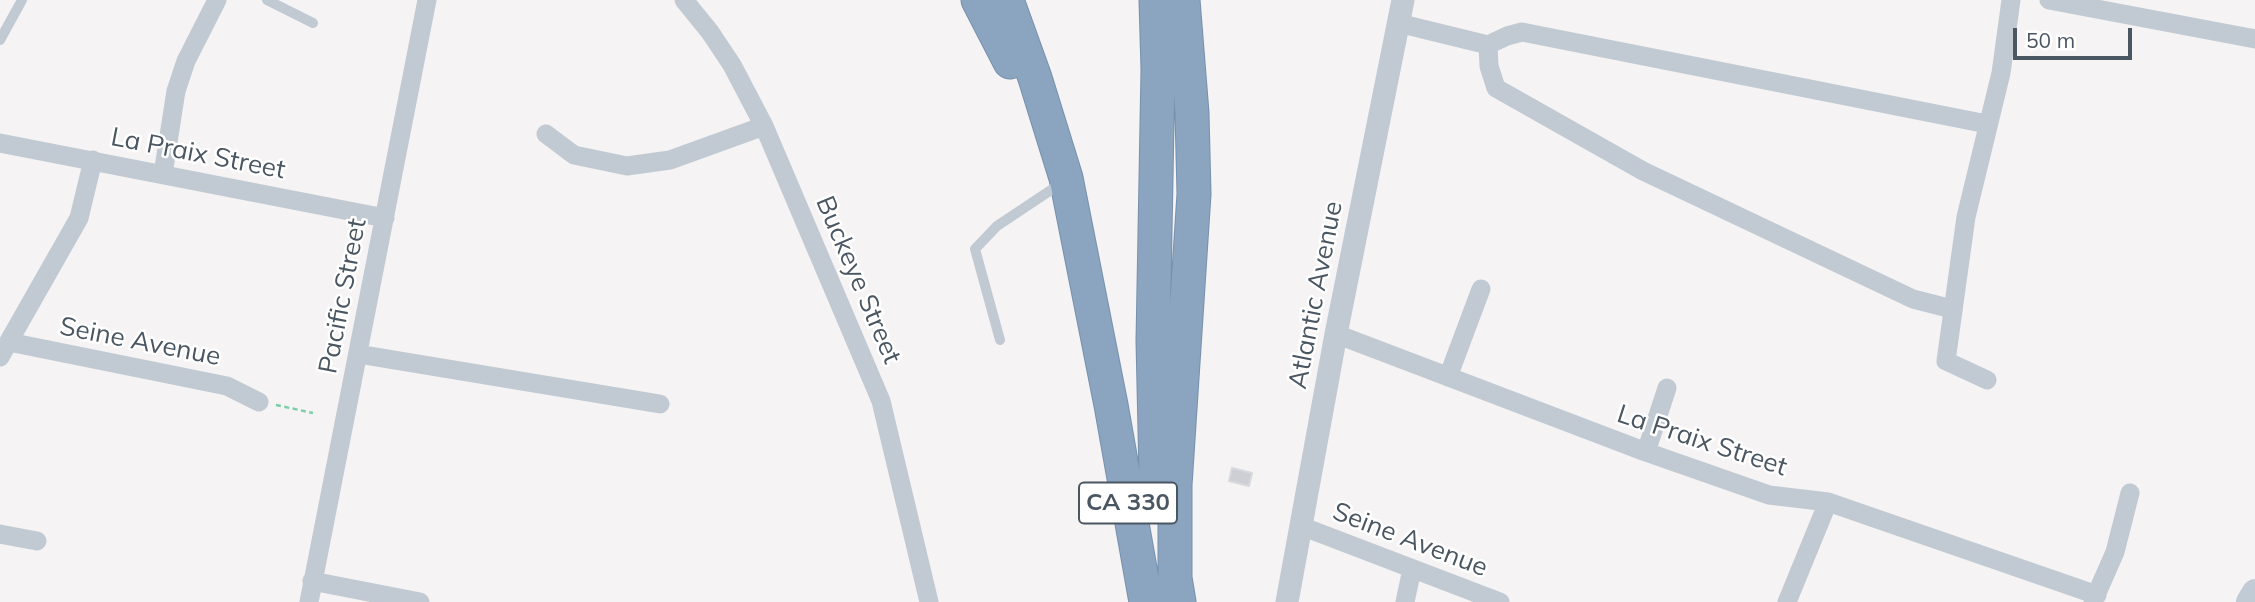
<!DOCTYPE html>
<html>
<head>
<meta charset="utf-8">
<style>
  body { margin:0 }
  #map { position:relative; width:2255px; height:602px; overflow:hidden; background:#f5f3f3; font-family:Mulish,sans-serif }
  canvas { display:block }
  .scale { position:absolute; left:2013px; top:28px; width:119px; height:32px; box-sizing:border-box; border:4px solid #4a5661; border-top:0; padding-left:9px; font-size:21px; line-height:24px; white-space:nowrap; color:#4a5661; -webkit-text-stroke:5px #fff; paint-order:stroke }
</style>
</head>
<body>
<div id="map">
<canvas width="2255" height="602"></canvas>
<div class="scale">50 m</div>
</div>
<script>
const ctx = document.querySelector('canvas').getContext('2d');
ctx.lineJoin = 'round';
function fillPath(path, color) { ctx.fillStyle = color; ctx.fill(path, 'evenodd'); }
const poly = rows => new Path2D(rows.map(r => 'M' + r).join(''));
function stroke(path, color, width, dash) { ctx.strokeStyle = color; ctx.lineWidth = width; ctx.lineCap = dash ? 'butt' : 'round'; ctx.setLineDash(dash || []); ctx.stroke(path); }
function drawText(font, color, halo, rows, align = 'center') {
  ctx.font = font + ' Mulish,sans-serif'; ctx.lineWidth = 5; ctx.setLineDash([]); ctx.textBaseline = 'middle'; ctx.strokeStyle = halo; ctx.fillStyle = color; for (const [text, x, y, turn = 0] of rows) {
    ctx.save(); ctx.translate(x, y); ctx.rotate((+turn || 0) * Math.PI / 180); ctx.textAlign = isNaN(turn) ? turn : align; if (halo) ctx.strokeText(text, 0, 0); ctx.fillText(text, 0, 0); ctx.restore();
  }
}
const building = poly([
  [1232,468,1252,473,1249,486,1229,481,1232,468]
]);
fillPath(building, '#cdcfd5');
stroke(building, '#d7d9de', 2);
const motorway = poly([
  [978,0,1010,62],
  [1007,0,1035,78,1066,178,1111,405,1146,602],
  [1156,474,1153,341,1158,70,1156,0],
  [1179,602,1175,578,1175,485,1194,194,1192,113,1183,0]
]);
stroke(motorway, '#7690ad', 35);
stroke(poly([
  [276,405,313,413]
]), '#7ad0a6', 2.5, [5, 3.5]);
stroke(poly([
  [267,0,313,23],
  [0,40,22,0],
  [1000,340,975,249,997,226,1060,184]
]), '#c1cad2', 10);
stroke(poly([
  [684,0,710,32,732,65,764,126,881,401,929,602],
  [2049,0,2255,39],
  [1398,23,1488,45],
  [546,134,574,155,627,166,670,160,764,126],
  [0,143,385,218],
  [163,174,176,91,186,61,217,0],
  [1952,309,1913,299,1643,171,1496,88,1489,66,1488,45,1507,36,1522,32,1987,124],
  [1336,334,1646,452,1769,495,1828,502,2097,595],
  [9,342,227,386,259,402],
  [358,354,660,404],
  [0,357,79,218,93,160],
  [1448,377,1481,289],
  [1987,380,1946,361,1966,217,2001,73,2011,0],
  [1646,452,1667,388],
  [1301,526,1500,602],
  [0,534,37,541],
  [312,581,420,602],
  [309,602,427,0],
  [1405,602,1412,569],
  [1787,602,1828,502],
  [2093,602,2115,552,2130,493]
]), '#c1cad2', 19);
stroke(poly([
  [1287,602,1336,334,1403,0]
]), '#c1cad2', 23);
stroke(poly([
  [2249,602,2255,592]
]), '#c1cbd6', 26);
stroke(motorway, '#8ba5c1', 33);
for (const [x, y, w] of [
  [1128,503,98]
]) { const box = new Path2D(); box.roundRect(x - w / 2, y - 20.5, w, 41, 5); ctx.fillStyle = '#fff'; ctx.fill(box); stroke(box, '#4a5661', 2); }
drawText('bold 24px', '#4a5661', null, [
  ["CA 330",1128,503]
]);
drawText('26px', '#4a5661', '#fff', [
  ["La Praix Street",198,154,11],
  ["Buckeye Street",858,280,67],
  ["Atlantic Avenue",1316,295,-79],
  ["Pacific Street",343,296,-79],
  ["Seine Avenue",140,342,11],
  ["La Praix Street",1702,441,18],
  ["Seine Avenue",1410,540,21]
]);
</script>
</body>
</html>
